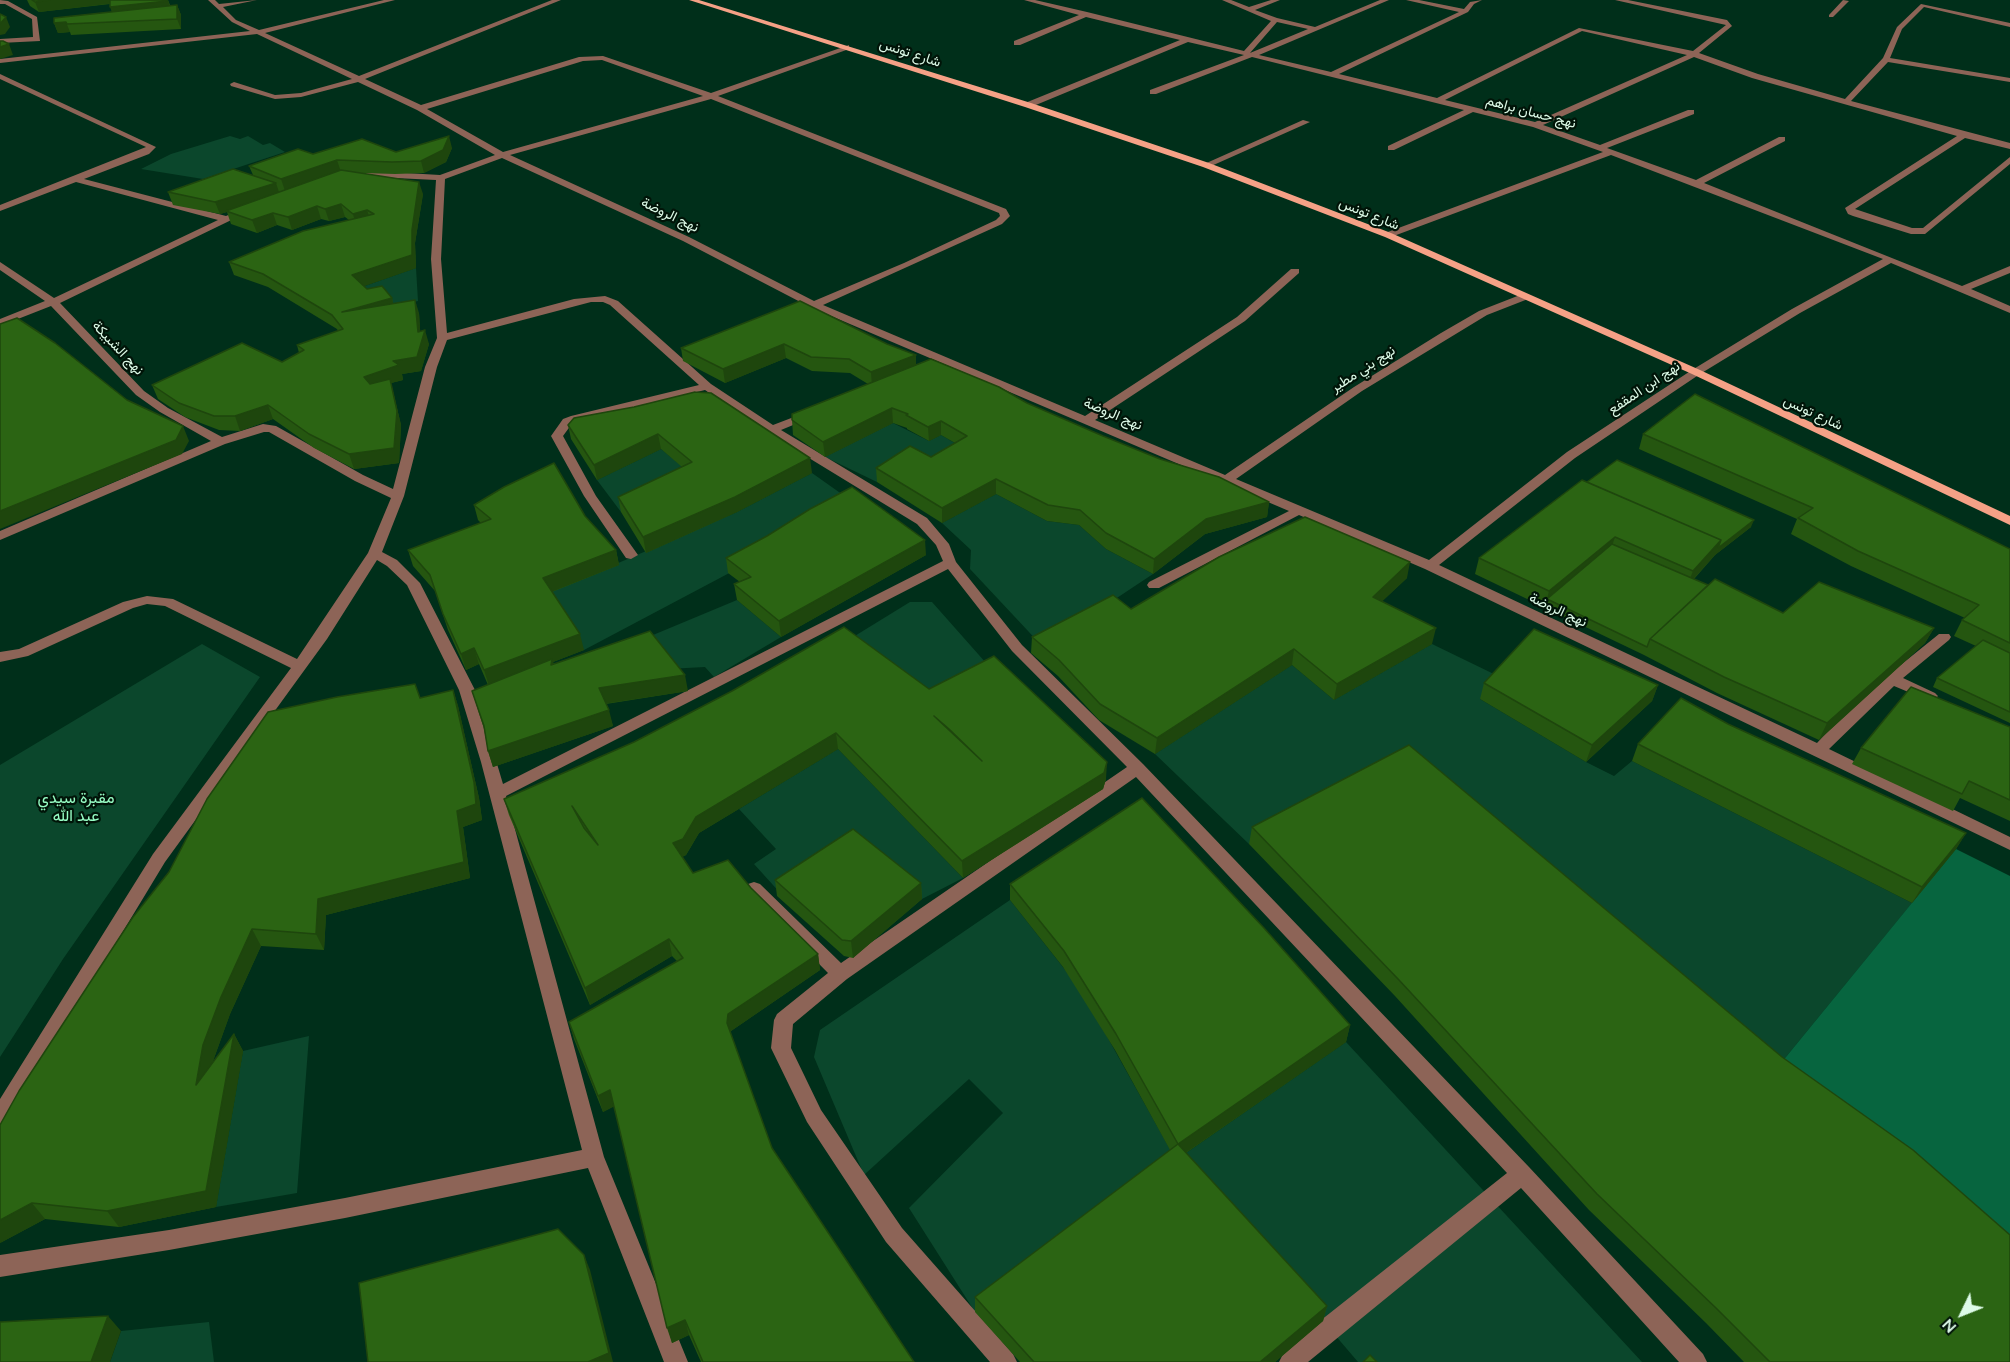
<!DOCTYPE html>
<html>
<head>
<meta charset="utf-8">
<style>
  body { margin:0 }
  #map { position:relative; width:2010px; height:1362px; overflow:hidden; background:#002f1a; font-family:Mulish,sans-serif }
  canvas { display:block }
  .north { position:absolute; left:1932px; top:1284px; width:60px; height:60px; -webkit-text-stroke:4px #001408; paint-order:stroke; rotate:227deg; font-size:16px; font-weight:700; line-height:24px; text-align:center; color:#ddfbe8 }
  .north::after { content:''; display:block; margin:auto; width:21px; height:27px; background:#ddfbe8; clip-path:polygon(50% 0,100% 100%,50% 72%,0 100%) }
</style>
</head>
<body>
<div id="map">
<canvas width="2010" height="1362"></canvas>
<div class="north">N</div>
</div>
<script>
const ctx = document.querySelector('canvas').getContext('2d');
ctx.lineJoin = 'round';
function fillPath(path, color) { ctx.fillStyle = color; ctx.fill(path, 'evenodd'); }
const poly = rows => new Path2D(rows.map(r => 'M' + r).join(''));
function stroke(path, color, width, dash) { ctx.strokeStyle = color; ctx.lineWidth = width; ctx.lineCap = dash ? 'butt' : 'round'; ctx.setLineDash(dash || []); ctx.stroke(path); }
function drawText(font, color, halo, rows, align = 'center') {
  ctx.font = font + ' Mulish,Vazirmatn,sans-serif'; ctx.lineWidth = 4.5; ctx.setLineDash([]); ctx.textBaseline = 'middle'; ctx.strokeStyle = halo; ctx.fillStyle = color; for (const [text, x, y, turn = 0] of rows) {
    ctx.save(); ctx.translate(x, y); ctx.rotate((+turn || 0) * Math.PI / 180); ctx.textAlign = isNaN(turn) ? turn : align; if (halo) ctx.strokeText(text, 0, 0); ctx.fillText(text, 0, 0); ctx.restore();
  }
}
fillPath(poly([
  [230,136,240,139,248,136,263,145,270,143,285,152,203,179,141,169,171,154],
  [416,268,418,301,392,307,356,289],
  [893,423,929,441,941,435,967,450,877,482,825,457],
  [661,449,695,477,621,512,597,480],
  [812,473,853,502,769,552,584,650,546,594,737,512],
  [996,494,1047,521,1079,525,1106,549,1153,574,1043,647,970,569,971,550,942,523],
  [737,600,781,637,714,677,705,667,557,675],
  [910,602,932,602,994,672,930,705,845,642],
  [202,644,260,677,63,959,0,1057,0,765],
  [1432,644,1500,677,1480,699,1586,762,1614,776,1632,761,1912,903,1772,1074,1405,762,1249,844,1155,754,1292,665,1334,700],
  [838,749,963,878,922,899,782,895,754,864,776,849,739,809],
  [1010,900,1081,990,1176,1160,1346,1042,1642,1362,1358,1362,1323,1321,975,1312,909,1208,1003,1113,969,1079,864,1175,814,1057,820,1030],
  [309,1036,297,1193,216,1207,243,1051],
  [209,1322,214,1362,110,1362,121,1331]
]), '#0b472c');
fillPath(poly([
  [1956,849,2010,876,2010,1262,1772,1074]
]), '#07653f');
fillPath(poly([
  [0,0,8,1,37,17,40,41,0,43,0,39,33,37,32,19,5,4,0,4,0,0],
  [208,0,215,0,219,4,257,0,223,7,236,20,259,30,384,0,395,0,265,33,359,76,552,0,561,0,365,79,421,105,579,57,603,56,711,93,849,45,849,49,718,96,1006,209,1010,216,1002,224,823,305,1085,416,1237,317,1291,269,1299,269,1299,273,1245,321,1095,420,1225,475,1354,387,1441,333,1479,311,1520,295,1528,295,1528,299,1487,315,1362,391,1236,479,1429,560,1567,452,1692,370,1792,309,1883,259,1611,155,1391,237,1385,237,1385,233,1603,152,1533,127,1473,112,1394,150,1388,150,1388,146,1464,110,1252,57,1156,94,1150,94,1150,90,1244,55,1188,42,1031,107,1025,107,1025,103,1180,40,1086,17,1020,45,1014,45,1014,41,1079,15,1024,0,1035,0,1087,12,1244,51,1271,21,1222,0,1231,0,1249,7,1271,0,1280,0,1255,10,1277,18,1315,27,1380,0,1389,0,1259,55,1331,72,1459,12,1406,0,1419,0,1464,9,1470,2,1482,0,1474,4,1468,12,1339,74,1437,98,1579,28,1693,51,1726,25,1615,0,1628,0,1727,20,1732,26,1699,53,1758,74,1845,99,1883,58,1897,27,1921,4,2010,23,2010,27,1924,7,1902,29,1890,58,2010,78,2010,82,1888,62,1851,101,2010,143,2010,149,1965,138,1855,209,1912,228,1923,228,2010,157,2010,164,1925,234,1911,234,1853,216,1848,214,1845,208,1957,136,1752,78,1694,57,1543,125,1600,145,1688,110,1694,110,1694,114,1607,148,1696,180,1779,137,1785,137,1785,141,1704,183,1962,286,2010,266,2010,273,1971,289,2010,306,2010,313,1891,263,1800,313,1700,374,1575,458,1439,565,1817,743,1844,714,1887,676,1939,634,1949,634,1951,637,1949,640,1903,678,1935,693,1938,696,1935,699,1925,699,1894,686,1829,749,2010,837,2010,850,1425,569,1299,515,1159,588,1149,588,1147,585,1149,582,1289,511,810,307,683,241,502,158,445,179,441,259,447,333,574,299,605,296,618,301,711,384,773,425,807,412,815,412,815,416,781,430,927,518,949,544,956,562,1022,645,1143,764,1529,1167,1703,1354,1707,1362,1679,1362,1521,1188,1308,1362,1279,1362,1283,1354,1306,1332,1507,1173,1136,777,847,979,793,1024,791,1048,821,1110,902,1228,1013,1354,1017,1362,990,1362,886,1242,807,1122,771,1048,774,1020,777,1014,828,973,745,889,748,884,754,882,760,884,841,963,1127,767,1012,651,948,569,506,796,604,1157,688,1362,664,1362,588,1168,345,1218,169,1250,0,1277,0,1255,169,1230,345,1198,582,1150,481,762,459,690,407,585,387,566,377,560,327,639,165,862,7,1123,0,1126,0,1099,153,854,291,668,165,606,147,604,133,608,28,656,0,662,0,652,19,649,123,602,147,596,173,599,297,659,368,553,391,498,355,481,269,432,264,432,225,444,0,540,0,531,211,441,160,412,136,395,51,306,0,326,0,319,45,301,0,270,0,262,54,298,218,220,76,182,0,211,0,205,146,147,0,79,0,74,156,147,149,154,84,179,226,216,244,208,252,210,60,303,144,391,168,408,222,437,263,424,276,426,363,475,393,489,425,367,437,338,431,259,436,180,354,176,350,173,354,170,440,175,495,155,417,110,358,82,301,97,275,99,231,86,230,84,234,82,275,95,301,93,352,79,257,34,0,63,0,59,250,31,232,22,208,0],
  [1277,22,1308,29,1250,53,1277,22],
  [1582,31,1687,55,1535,122,1445,100,1582,31],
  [602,60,703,96,503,152,427,109,583,61,602,60],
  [711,99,999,213,1000,216,996,220,904,263,814,301,689,237,510,155,711,99],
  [591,302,603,302,610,305,699,385,571,416,563,419,551,436,584,496,626,558,631,559,638,555,596,496,563,436,571,425,579,421,705,390,768,433,917,524,936,545,943,561,503,784,475,690,420,583,397,560,382,552,404,496,437,367,447,340,591,302],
  [1843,0,1849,1,1833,17,1829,17,1829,15,1843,0],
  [1303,120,1310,122,1209,167,1202,165,1303,120]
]), '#8d6457');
fillPath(poly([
  [689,0,699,0,1031,103,1209,163,1391,233,1700,370,2010,516,2010,525,1692,374,1385,237,1203,167,1025,107,689,0]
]), '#f5a186');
fillPath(poly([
  [27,0,168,0,170,5,177,5,181,15,181,29,71,35,70,32,58,33,54,23,112,12,110,4,39,12,30,6],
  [452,148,446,162,424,173,395,174,363,173,423,194,415,243,416,268,364,286,367,289,392,298,393,303,419,313,420,331,429,344,421,371,402,374,403,380,391,383,401,425,399,463,354,469,314,448,273,419,240,431,219,430,185,417,158,399,152,385,282,362,299,353,297,345,338,331,337,329,268,287,234,275,229,262,349,220,345,217,329,221,321,219,292,230,277,225,257,233,231,224,227,212,220,214,173,205,168,192,253,175,249,166,313,154,396,152],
  [800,301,916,365,1027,403,1103,436,1269,502,1267,517,1205,534,1153,574,1106,549,1079,525,1047,521,996,494,942,523,877,482,876,468,931,457,955,443,941,435,929,441,907,429,907,428,893,423,825,457,793,435,792,420,868,384,850,373,812,371,786,358,725,383,683,361,681,348],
  [634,407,812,473,737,512,646,553,621,512,618,497,682,467,661,449,597,480,571,439,568,425],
  [1643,434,2010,549,2010,723,1933,687,1937,678,1976,646,1954,636,1962,620,1965,618,1851,566,1791,534,1797,519,1639,449],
  [1587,482,1751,527,1715,555,1694,579,1708,585,1783,613,1934,628,1925,643,1819,740,1717,693,1644,655,1475,574,1479,558],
  [474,505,585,516,616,550,619,565,552,592,584,650,553,662,554,664,688,691,606,704,613,726,493,767,488,751,484,729,472,691,488,685,479,664,466,670,448,630,435,591,413,566,408,550,481,523,478,520],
  [926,555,781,637,737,600,734,584,740,582,728,573,726,558],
  [1407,578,1382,601,1432,644,1334,700,1292,665,1155,754,1099,720,1058,676,1031,653,1032,637,1131,609],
  [1484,683,1658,685,1652,701,1586,762,1480,699],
  [929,689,1106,779,1103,789,963,878,838,749,699,833,686,855,682,857,693,873,751,888,818,954,820,970,731,1031,731,1034,772,1148,914,1362,701,1362,689,1335,672,1343,614,1106,603,1112,574,1039,569,1022,677,961,672,956,590,1005,509,815,504,799],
  [453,690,458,706,479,798,482,820,463,827,470,878,326,915,324,950,261,946,230,1014,213,1061,213,1063,234,1034,243,1051,216,1207,119,1227,45,1219,0,1243,420,698],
  [2010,727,2010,821,1960,798,1953,811,1852,764,1861,748],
  [1638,744,1966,833,1956,849,1912,903,1632,761],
  [1252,827,2010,1362,1744,1362,1706,1323,1589,1210,1395,996,1249,844],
  [775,880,921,883,922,899,853,958,844,956,777,896],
  [1010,884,1350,1025,1346,1042,1186,1153,1327,1306,1323,1321,1275,1362,1020,1362,975,1312,975,1297,1170,1150,1115,1050,1063,967,1010,900]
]), '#255610');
fillPath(poly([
  [50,0,124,0,124,2,39,12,35,2],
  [168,0,171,11,114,17,110,7],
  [177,5,181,15,181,29,177,19],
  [6,17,10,27,5,34,0,35,0,24],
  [66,22,70,32,58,33,54,23],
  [9,44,13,55,0,59,0,47],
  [449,136,452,148,446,162,424,173,421,161],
  [337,160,341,172,285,191,281,179],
  [419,182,423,194,415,243,416,268,356,289,352,275,412,230],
  [276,183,280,195,226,211,227,212,220,214,215,202],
  [341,204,345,217,329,221,325,209],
  [317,206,321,219,292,230,288,217],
  [367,210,371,222,356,226,353,214],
  [273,213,277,225,257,233,252,220],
  [392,298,395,312,342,312],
  [415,300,419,313,421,343,425,330,429,344,421,371,402,374,403,380,391,383,401,425,399,463,354,469,349,454,369,391,364,377,393,361,418,332],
  [784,344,786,358,725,383,723,369],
  [916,355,916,369,872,386,871,372],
  [268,405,273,419,240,431,235,416],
  [892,408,893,423,825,457,823,442],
  [941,421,941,435,929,441,928,427],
  [183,426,189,441,182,454,0,529,0,511],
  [658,434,661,449,597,480,594,465],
  [810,458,812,473,737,512,646,553,643,537],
  [996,479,996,494,942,523,942,508],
  [1269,502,1267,517,1205,534,1153,574,1154,559,1206,519],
  [1754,520,1751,527,1715,555,1718,548],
  [1615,537,1610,552,1547,599,1549,591],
  [925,540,926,555,781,637,779,621],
  [1721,540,1715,555,1687,586,1693,571],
  [616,550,619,565,546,594,543,578],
  [1410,562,1407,578,1370,613,1373,597],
  [1436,628,1432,644,1334,700,1337,684],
  [1934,628,1925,643,1819,740,1827,723],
  [580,634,584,650,553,662,557,675,489,686,484,670],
  [474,648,479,664,466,670,461,654],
  [1294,649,1292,665,1155,754,1157,738],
  [685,675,688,691,603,704,599,688],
  [1658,685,1652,701,1586,762,1592,745],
  [453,690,458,706,479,798,482,820,463,827,470,878,326,915,324,950,316,934,318,899,457,811],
  [609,710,613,726,493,767,488,751],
  [836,733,838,749,699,833,686,855,676,860,673,843,696,817],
  [1107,762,1106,779,1103,789,963,878,962,861],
  [1966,833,1956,849,1912,903,1922,887],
  [921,883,922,899,853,958,851,941],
  [252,929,261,946,230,1014,213,1061,206,1102,196,1085,203,1045,221,997],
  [669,939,672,956,590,1005,585,988],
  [818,954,820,970,731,1031,730,1040,727,1023,728,1014],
  [1350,1025,1346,1042,1175,1160,1178,1144],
  [234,1034,243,1051,216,1207,119,1227,107,1211],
  [610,1090,615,1106,603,1112,598,1096],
  [32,1203,45,1219,0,1243,0,1220],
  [584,1255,590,1270,613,1362,588,1362],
  [1327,1306,1323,1321,1275,1362,1260,1362],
  [108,1316,121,1331,110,1362,91,1362],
  [685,1320,689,1335,672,1343,667,1328]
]), '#1e460d');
const building = poly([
  [32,0,50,0,35,2,32,0],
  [110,0,167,0,167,1,110,7,110,0],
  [177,5,177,19,67,24,66,22,54,23,54,18,177,5],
  [0,14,6,17,0,24,0,14],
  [0,41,3,41,9,44,0,47,0,41],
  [449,136,443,150,421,161,392,162,337,160,281,179,249,166,298,149,313,154,362,139,396,152,449,136],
  [233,169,276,183,215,202,168,192,233,169],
  [341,170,419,182,412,230,412,255,352,275,367,289,382,286,392,298,342,312,415,300,418,332,425,330,417,357,393,361,399,365,364,377,370,384,390,379,397,411,394,448,349,454,309,434,268,405,235,416,214,416,179,403,152,385,242,343,282,362,304,350,297,345,343,329,332,315,263,274,229,262,303,231,374,214,367,210,353,214,341,204,325,209,317,206,288,217,273,213,252,220,226,211,341,170],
  [800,301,887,344,916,355,871,372,849,359,811,357,784,344,723,369,681,348,800,301],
  [17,318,55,343,127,400,183,426,176,440,0,511,0,324,17,318],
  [931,359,999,387,1027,403,1103,436,1160,459,1219,477,1269,502,1206,519,1154,559,1106,533,1080,510,1048,505,996,479,942,508,876,468,910,446,931,457,967,436,941,421,928,427,906,415,908,414,892,408,823,442,792,420,792,414,931,359],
  [695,392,711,393,810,458,735,497,643,537,618,497,692,462,658,434,594,465,568,425,574,418,634,407,695,392],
  [1695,394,2010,549,2010,643,1962,620,1979,605,1858,551,1798,518,1813,508,1643,434,1695,394],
  [1617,460,1754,520,1718,548,1721,540,1587,482,1617,460],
  [554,463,585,516,616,550,543,578,580,634,484,670,474,648,461,654,443,614,430,575,408,550,491,519,474,505,504,487,554,463],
  [1582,480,1721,540,1693,571,1615,537,1549,591,1479,558,1582,480],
  [852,487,925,540,779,621,734,584,751,577,726,558,767,536,810,509,852,487],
  [1305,517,1410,562,1373,597,1436,628,1337,684,1294,649,1157,738,1100,704,1059,660,1032,637,1113,595,1131,609,1219,557,1305,517],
  [1612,544,1708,585,1650,639,1647,647,1547,599,1612,544],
  [1715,579,1783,613,1819,582,1934,628,1827,723,1724,677,1650,639,1715,579],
  [844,627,929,689,994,656,1107,762,1104,773,962,861,836,733,696,817,683,839,673,843,693,873,728,860,751,888,818,954,728,1014,727,1023,772,1148,914,1362,703,1362,685,1320,667,1328,610,1090,598,1096,569,1022,683,958,669,939,585,988,504,799,634,742,732,691,844,627],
  [934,716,949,729,982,761,934,716],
  [572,806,598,845,584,828,572,806],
  [1534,629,1658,685,1592,745,1484,683,1534,629],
  [650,631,685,675,599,688,609,710,488,751,484,726,472,691,552,659,551,665,650,631],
  [1983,640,2010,653,2010,712,1937,678,1983,640],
  [415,684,420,698,453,690,474,782,476,804,457,811,464,862,318,899,316,934,252,929,221,997,203,1045,196,1085,234,1034,206,1191,107,1211,32,1203,0,1220,0,1125,19,1091,133,917,169,872,207,799,268,712,337,697,415,684],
  [1911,687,2010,727,2010,800,1969,781,1962,794,1861,748,1911,687],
  [1681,698,1728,724,1966,833,1922,887,1638,744,1681,698],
  [1409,745,1782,1057,1913,1150,2010,1235,2010,1362,1770,1362,1716,1308,1597,1194,1399,980,1252,827,1409,745],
  [1142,798,1264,928,1350,1025,1178,1144,1116,1034,1064,951,1010,884,1142,798],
  [853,829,921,883,851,941,842,940,775,880,853,829],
  [1178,1144,1327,1306,1260,1362,1034,1362,975,1297,1178,1144],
  [558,1229,584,1255,609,1353,588,1362,368,1362,359,1283,558,1229],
  [108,1316,91,1362,0,1362,0,1322,108,1316],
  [1370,1355,1377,1362,1363,1362,1370,1355]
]);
fillPath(building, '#2b6413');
stroke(building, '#1e460d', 1.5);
drawText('14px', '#ddfbe8', '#001408', [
  ["شارع تونس",910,53,18],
  ["نهج حسان براهم",1531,112,15],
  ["شارع تونس",1369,214,22],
  ["نهج الروضة",670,215,26],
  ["نهج الشبيكة",118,348,47],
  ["نهج بني مطير",1363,369,-33],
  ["نهج ابن المقفع",1644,388,-34],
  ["شارع تونس",1813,413,25],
  ["نهج الروضة",1113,414,23],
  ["نهج الروضة",1558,610,25]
]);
drawText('16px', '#96fdc4', '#001408', [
  ["مقبرة سيدي",76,798],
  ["عبد الله",76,816]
]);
</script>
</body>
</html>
